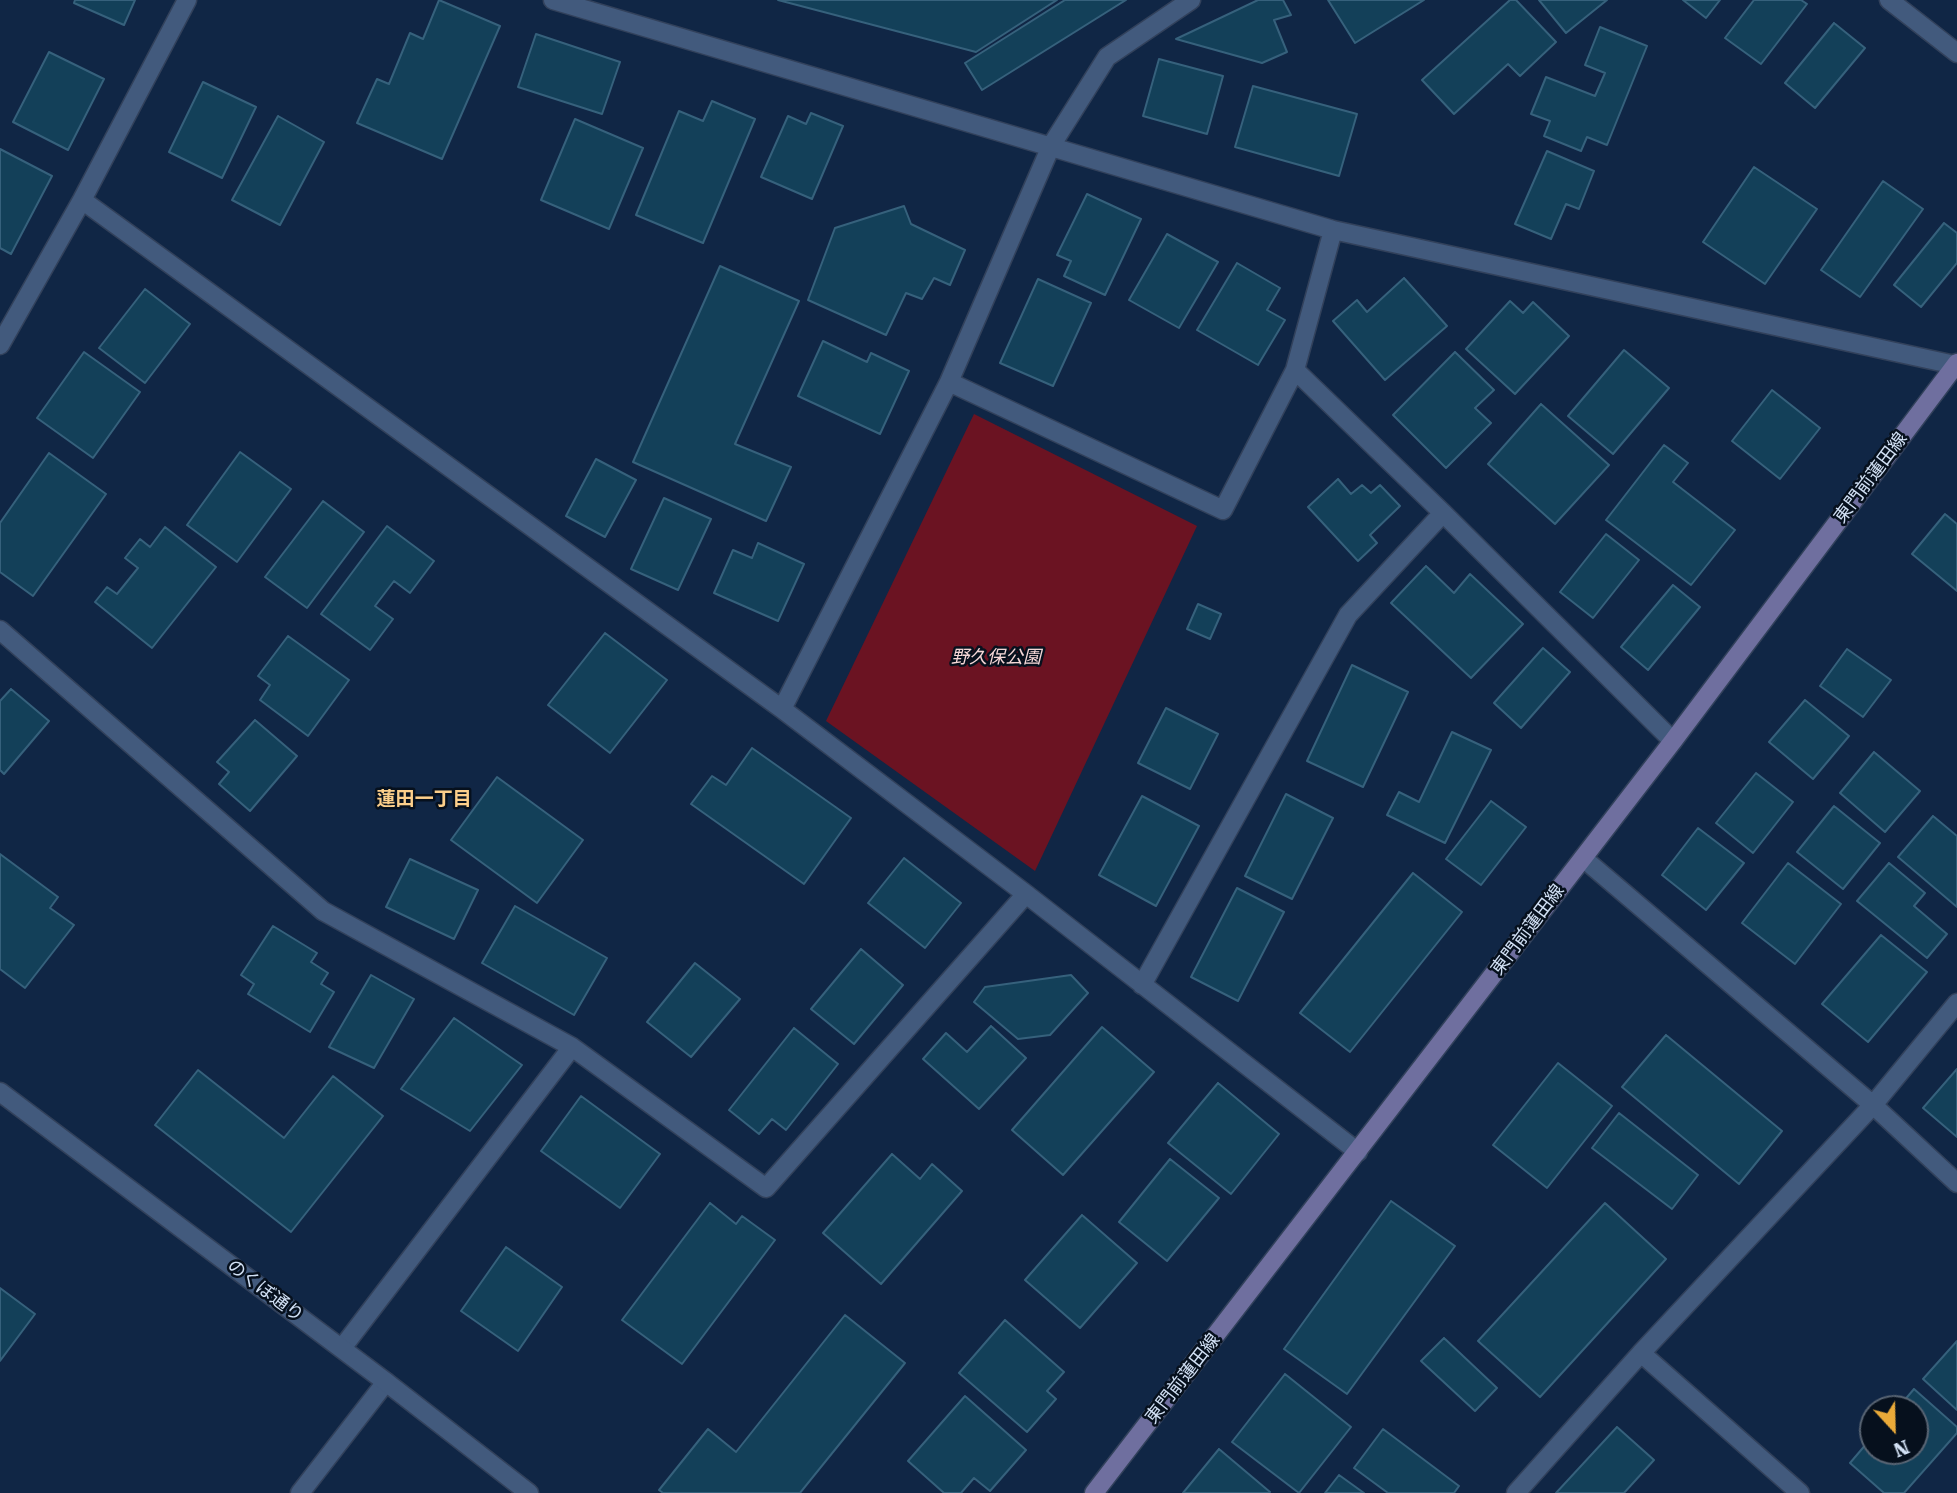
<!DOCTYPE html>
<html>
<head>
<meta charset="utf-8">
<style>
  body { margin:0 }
  #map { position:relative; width:1957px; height:1493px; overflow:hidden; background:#102645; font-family:"Roboto Serif",serif }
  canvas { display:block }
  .north { position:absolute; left:1859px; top:1395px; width:70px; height:70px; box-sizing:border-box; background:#06101d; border:2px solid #586473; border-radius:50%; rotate:158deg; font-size:19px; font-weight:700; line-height:28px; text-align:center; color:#d2e1f5 }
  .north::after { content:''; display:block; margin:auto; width:24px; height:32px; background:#eaaa39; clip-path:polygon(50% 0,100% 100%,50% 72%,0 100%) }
</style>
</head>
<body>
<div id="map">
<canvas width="1957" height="1493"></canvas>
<div class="north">N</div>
</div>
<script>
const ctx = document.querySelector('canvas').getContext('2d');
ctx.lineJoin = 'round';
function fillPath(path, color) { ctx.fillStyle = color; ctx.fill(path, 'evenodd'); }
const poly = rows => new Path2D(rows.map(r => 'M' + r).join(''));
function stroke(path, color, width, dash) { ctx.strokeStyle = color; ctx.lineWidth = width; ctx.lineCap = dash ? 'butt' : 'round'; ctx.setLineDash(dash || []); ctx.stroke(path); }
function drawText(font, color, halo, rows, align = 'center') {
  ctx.font = font + ' "Roboto Serif","Noto Sans JP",serif'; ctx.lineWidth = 5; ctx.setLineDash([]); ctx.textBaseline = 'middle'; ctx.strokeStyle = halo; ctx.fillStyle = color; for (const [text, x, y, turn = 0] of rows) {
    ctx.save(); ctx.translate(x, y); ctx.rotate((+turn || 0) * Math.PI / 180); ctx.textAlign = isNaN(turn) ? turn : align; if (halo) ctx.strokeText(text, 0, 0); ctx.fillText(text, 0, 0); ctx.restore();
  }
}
fillPath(poly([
  [974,414,1197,526,1035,871,826,721]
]), '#6b1322');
const building = poly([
  [75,0,135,0,124,25,74,3,75,0],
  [439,0,500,26,442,159,357,123,377,79,389,84,410,33,423,39,439,0],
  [778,0,1057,0,976,52,778,0],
  [1065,0,1126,0,982,90,965,63,1065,0],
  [1258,0,1283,0,1291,15,1274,20,1287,52,1262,63,1176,39,1258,0],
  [1328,0,1424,0,1355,43,1328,0],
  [1510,0,1516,0,1556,42,1520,76,1508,64,1454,114,1422,80,1510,0],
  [1539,0,1607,0,1566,33,1539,0],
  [1683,0,1720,0,1706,18,1683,0],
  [1754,0,1801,0,1807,4,1761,64,1725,38,1754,0],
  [1834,23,1865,48,1815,108,1785,83,1834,23],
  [1600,27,1647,46,1607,145,1587,137,1581,151,1544,136,1550,121,1531,114,1546,77,1595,96,1605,73,1585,65,1600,27],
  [536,34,620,62,602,114,518,87,536,34],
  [49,52,104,79,68,150,13,122,49,52],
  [1159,59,1223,76,1207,134,1143,116,1159,59],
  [203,82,256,107,222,178,169,152,203,82],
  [1253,86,1357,114,1339,176,1235,147,1253,86],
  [712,101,755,119,703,243,636,215,679,111,703,121,712,101],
  [811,113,843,126,812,199,761,177,788,116,806,124,811,113],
  [278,116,324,142,280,225,232,200,278,116],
  [575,119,643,148,609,229,541,200,575,119],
  [0,149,52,176,11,254,0,248,0,149],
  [1547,151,1594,171,1579,209,1566,204,1551,239,1515,224,1547,151],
  [1754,167,1817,209,1765,284,1703,242,1754,167],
  [1883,181,1923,209,1860,297,1821,270,1883,181],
  [1087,194,1141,219,1105,295,1064,276,1071,261,1057,255,1087,194],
  [904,206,911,224,965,250,950,285,934,278,922,299,906,293,886,335,808,300,835,228,904,206],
  [1944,223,1957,233,1957,263,1921,307,1894,285,1944,223],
  [1167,234,1218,262,1179,328,1129,300,1167,234],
  [1237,263,1280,288,1267,310,1285,320,1258,365,1197,330,1237,263],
  [720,266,799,301,735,444,791,467,766,521,633,462,720,266],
  [1404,278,1447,326,1385,380,1333,321,1357,300,1367,312,1404,278],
  [1038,279,1091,303,1053,386,1000,363,1038,279],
  [145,289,190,324,145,383,99,348,145,289],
  [1510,301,1523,313,1533,302,1569,336,1515,394,1466,349,1510,301],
  [823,341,867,362,871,353,909,371,880,434,798,396,823,341],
  [1624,350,1669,388,1613,454,1568,416,1624,350],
  [84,352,140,392,93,458,37,418,84,352],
  [1455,352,1494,390,1475,408,1491,423,1446,468,1393,415,1455,352],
  [1772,390,1820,428,1780,479,1732,441,1772,390],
  [1541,404,1609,465,1555,524,1488,464,1541,404],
  [1664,445,1688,463,1673,482,1735,530,1691,585,1606,520,1664,445],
  [240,452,291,489,237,562,187,525,240,452],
  [49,453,106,494,33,596,0,572,0,523,49,453],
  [596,459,636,480,605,537,566,516,596,459],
  [1338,479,1351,494,1362,485,1371,493,1380,485,1400,506,1370,535,1377,543,1358,561,1308,507,1338,479],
  [664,498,711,519,678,590,631,569,664,498],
  [323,501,364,532,307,608,265,577,323,501],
  [1945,514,1957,524,1957,591,1912,554,1945,514],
  [387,526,434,561,410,593,394,581,375,606,393,619,370,650,321,614,387,526],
  [165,527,216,567,152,648,95,602,107,587,117,594,138,568,125,558,140,539,150,547,165,527],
  [1606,534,1639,560,1593,618,1560,592,1606,534],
  [758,543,804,564,778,621,714,593,733,550,752,558,758,543],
  [1426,566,1454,593,1470,574,1523,624,1471,678,1391,603,1426,566],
  [1673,585,1700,607,1648,670,1621,647,1673,585],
  [1198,604,1221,614,1210,639,1187,629,1198,604],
  [605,633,667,680,610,753,548,705,605,633],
  [288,636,349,680,308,736,260,700,270,685,258,676,288,636],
  [1543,648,1570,672,1521,728,1494,703,1543,648],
  [1847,649,1891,680,1863,717,1820,686,1847,649],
  [1352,665,1408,692,1363,787,1307,761,1352,665],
  [11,689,49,721,4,774,0,770,0,701,11,689],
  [1805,700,1849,736,1813,779,1769,742,1805,700],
  [1166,708,1218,734,1190,789,1138,763,1166,708],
  [255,720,297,756,250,811,219,784,229,772,217,762,255,720],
  [1452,732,1491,750,1445,843,1387,815,1399,792,1419,802,1452,732],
  [752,748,851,818,804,884,691,804,712,776,726,785,752,748],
  [1874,752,1920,791,1885,832,1840,793,1874,752],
  [1756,773,1793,802,1753,853,1716,823,1756,773],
  [497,777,583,840,537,903,451,840,497,777],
  [1286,794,1333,818,1292,899,1245,876,1286,794],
  [1142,796,1199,826,1156,906,1099,875,1142,796],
  [1491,801,1526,827,1481,885,1446,859,1491,801],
  [1834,806,1880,843,1843,889,1797,852,1834,806],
  [1933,816,1957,836,1957,907,1898,857,1933,816],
  [1698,828,1744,863,1706,910,1662,875,1698,828],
  [0,854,58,897,50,908,74,925,25,988,0,969,0,854],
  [904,858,961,903,925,948,868,903,904,858],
  [410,859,478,890,454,939,386,907,410,859],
  [1788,863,1841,904,1795,964,1742,923,1788,863],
  [1889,863,1925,893,1914,906,1947,934,1927,958,1857,901,1889,863],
  [1413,873,1462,912,1350,1052,1300,1013,1413,873],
  [1237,888,1284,912,1238,1001,1191,977,1237,888],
  [515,906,607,958,574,1015,482,963,515,906],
  [273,926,317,953,311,962,328,973,321,984,334,992,310,1032,248,994,254,984,241,975,273,926],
  [1881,935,1927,972,1868,1042,1822,1004,1881,935],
  [861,949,903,985,854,1044,811,1009,861,949],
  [695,963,740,999,691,1057,647,1022,695,963],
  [371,975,414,999,374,1068,329,1047,371,975],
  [1071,975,1088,993,1050,1035,1018,1039,974,1002,985,987,1071,975],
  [454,1018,522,1065,470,1131,401,1089,454,1018],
  [991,1026,1026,1058,979,1109,923,1059,946,1033,967,1052,991,1026],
  [1102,1027,1154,1072,1063,1175,1012,1130,1102,1027],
  [794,1028,838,1064,786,1130,772,1119,759,1134,729,1110,794,1028],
  [1666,1035,1782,1131,1739,1184,1622,1087,1666,1035],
  [1558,1063,1612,1106,1547,1188,1493,1145,1558,1063],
  [1957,1069,1957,1137,1923,1108,1957,1069],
  [198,1070,284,1138,333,1076,383,1116,291,1232,155,1125,198,1070],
  [1218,1083,1279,1134,1231,1194,1168,1143,1218,1083],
  [581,1096,660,1154,620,1208,541,1151,581,1096],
  [1619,1113,1698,1175,1672,1209,1592,1148,1619,1113],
  [892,1154,920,1179,932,1164,962,1191,881,1284,823,1233,892,1154],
  [1170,1159,1219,1198,1167,1261,1119,1222,1170,1159],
  [1391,1201,1455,1246,1347,1394,1284,1349,1391,1201],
  [710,1203,736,1224,742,1216,775,1240,682,1364,622,1320,710,1203],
  [1605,1203,1666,1259,1540,1397,1478,1341,1605,1203],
  [1082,1215,1137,1263,1080,1328,1025,1280,1082,1215],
  [506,1247,562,1287,518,1351,461,1311,506,1247],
  [0,1288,35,1314,0,1361,0,1288],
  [845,1315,905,1363,800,1493,663,1493,659,1490,708,1429,736,1452,845,1315],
  [1005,1320,1064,1372,1047,1391,1056,1399,1027,1432,959,1373,1005,1320],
  [1444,1338,1497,1388,1475,1411,1421,1361,1444,1338],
  [1957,1341,1957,1410,1923,1379,1957,1341],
  [1285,1374,1351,1427,1299,1493,1232,1442,1285,1374],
  [1914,1389,1957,1427,1957,1433,1904,1493,1884,1493,1850,1463,1873,1436,1873,1451,1915,1451,1915,1409,1897,1409,1914,1389],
  [965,1396,1026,1450,990,1491,974,1478,961,1493,944,1493,908,1461,965,1396],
  [1617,1427,1654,1460,1624,1493,1556,1493,1617,1427],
  [1383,1429,1459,1486,1454,1493,1388,1493,1354,1468,1383,1429],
  [1219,1449,1270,1492,1269,1493,1183,1493,1219,1449],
  [1339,1475,1364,1493,1325,1493,1339,1475]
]);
fillPath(building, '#134059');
stroke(building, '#36617c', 2);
const minor = poly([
  [553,0,1333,230,1955,365],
  [1889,0,1957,53],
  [82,200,782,709,1026,894,1358,1152],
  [0,345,82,200,187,0],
  [1295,370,1443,513,1673,741],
  [949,382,1223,510,1295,370,1333,230],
  [0,630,323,911,572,1047,766,1188,1026,894],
  [782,709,949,382,1051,146,1107,57,1191,0],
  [1583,858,1873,1105,1957,1183],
  [1142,985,1348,615,1443,513],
  [342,1348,572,1047],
  [1641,1353,1800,1493],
  [300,1493,386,1382],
  [1516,1493,1641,1353,1873,1105,1957,1003]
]);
const tertiary = poly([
  [0,1092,386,1382,529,1493]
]);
const secondary = poly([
  [1094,1493,1673,741,1957,363]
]);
stroke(minor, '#32415b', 21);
stroke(tertiary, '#32415b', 21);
stroke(secondary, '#32415b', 21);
stroke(minor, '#425a7d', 18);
stroke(tertiary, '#425a7d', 18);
stroke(secondary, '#6f6f9f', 18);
drawText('18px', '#d2e1f5', '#06101d', [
  ["東門前蓮田線",1871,478,-53],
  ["東門前蓮田線",1528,930,-53],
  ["のくぼ通り",265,1291,37],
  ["東門前蓮田線",1183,1379,-52]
]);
drawText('italic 18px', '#f5d7d7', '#06101d', [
  ["野久保公園",996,658]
]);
drawText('bold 19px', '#fccf8b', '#06101d', [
  ["蓮田一丁目",424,799]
]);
</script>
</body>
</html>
